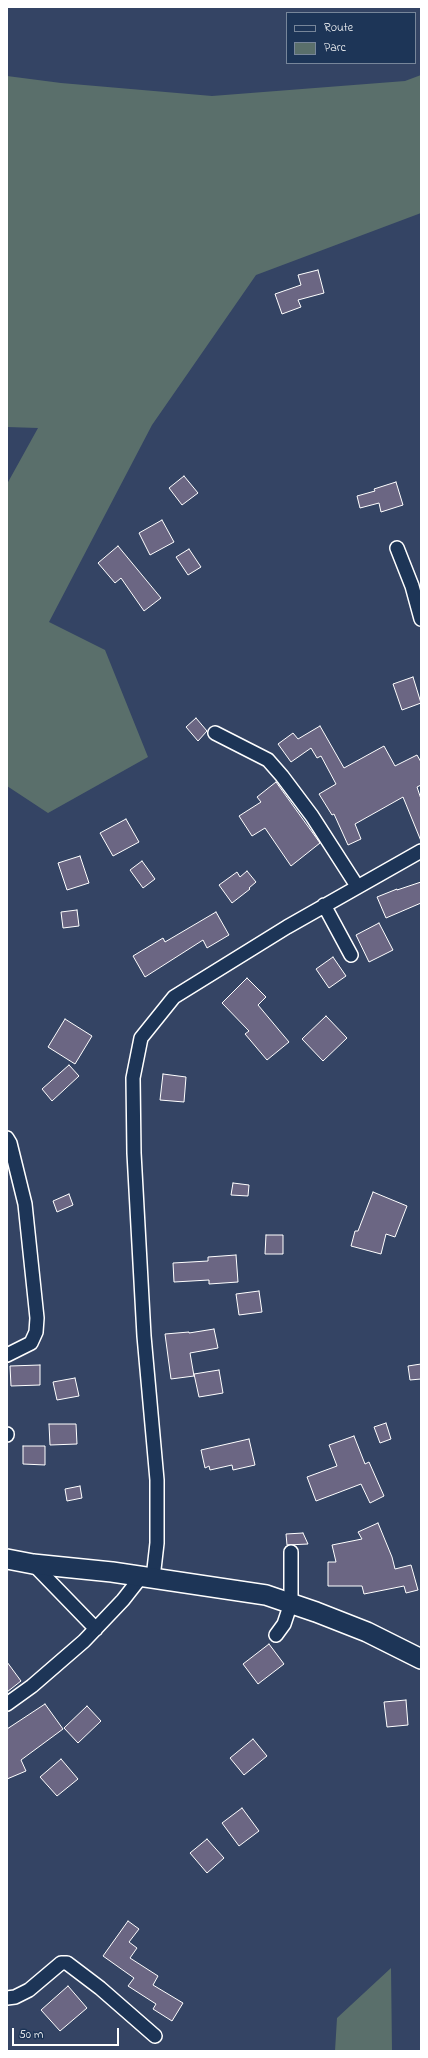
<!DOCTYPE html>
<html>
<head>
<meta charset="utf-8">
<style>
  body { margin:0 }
  #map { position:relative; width:428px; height:2058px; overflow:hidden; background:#344464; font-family:"Indie Flower",sans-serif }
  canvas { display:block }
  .frame { position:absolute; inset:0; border:8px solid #fff; pointer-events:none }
  .legend { position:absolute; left:286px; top:12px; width:130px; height:52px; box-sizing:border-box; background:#1d3557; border:1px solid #77869a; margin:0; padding:5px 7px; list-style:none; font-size:12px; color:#fff }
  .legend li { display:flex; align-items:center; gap:8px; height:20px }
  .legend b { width:20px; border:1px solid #77869a }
  .scale { position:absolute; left:12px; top:2028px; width:107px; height:18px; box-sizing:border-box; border:2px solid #fff; border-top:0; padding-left:5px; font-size:12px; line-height:14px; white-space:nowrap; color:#fff; -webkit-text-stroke:3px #1d3557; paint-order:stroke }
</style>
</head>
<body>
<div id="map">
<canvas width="428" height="2058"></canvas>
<div class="frame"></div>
<ul class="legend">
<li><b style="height:5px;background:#1d3557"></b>Route</li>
<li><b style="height:11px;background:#5a6f6b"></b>Parc</li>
</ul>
<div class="scale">50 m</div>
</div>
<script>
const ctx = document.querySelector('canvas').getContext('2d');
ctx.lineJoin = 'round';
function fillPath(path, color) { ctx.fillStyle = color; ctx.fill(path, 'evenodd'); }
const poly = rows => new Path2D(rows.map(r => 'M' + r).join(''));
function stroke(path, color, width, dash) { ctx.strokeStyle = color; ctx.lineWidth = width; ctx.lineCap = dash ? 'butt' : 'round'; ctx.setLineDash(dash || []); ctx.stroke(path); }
fillPath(poly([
  [421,75,421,213,256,275,152,425,49,622,105,650,148,757,48,813,7,786,7,484,38,428,7,427,7,76,61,83,212,96,405,81],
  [391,1968,392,2051,335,2051,337,2018]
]), '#5a6f6b');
const building = poly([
  [318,270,324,293,298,300,301,307,282,314,275,294,301,285,298,275,318,270],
  [184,476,198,493,182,505,169,488,184,476],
  [396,482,403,505,381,512,379,503,360,508,357,496,375,491,374,489,396,482],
  [162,520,174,542,150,555,139,533,162,520],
  [118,546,161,598,144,611,121,578,115,583,98,563,118,546],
  [189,549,201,567,188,575,176,557,189,549],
  [413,677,421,703,402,710,393,684,413,677],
  [196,718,207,731,198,741,186,727,196,718],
  [320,726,344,768,384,746,395,766,417,755,421,762,421,785,417,787,421,799,421,841,403,797,355,824,361,839,348,845,334,814,332,815,319,794,336,784,321,756,317,758,311,748,291,762,278,744,293,733,298,739,320,726],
  [276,782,320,843,291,866,265,828,252,836,239,816,261,802,257,797,276,782],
  [126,819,139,842,113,856,100,833,126,819],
  [80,856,89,883,67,890,58,863,80,856],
  [142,861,155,879,143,888,130,870,142,861],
  [247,871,256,882,249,888,250,889,232,903,219,885,237,872,240,877,247,871],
  [421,882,421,903,386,918,377,897,397,889,397,890,421,882],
  [77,910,79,926,63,928,61,912,77,910],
  [216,912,229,935,207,948,203,940,145,977,133,956,163,938,165,942,216,912],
  [379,923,393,950,369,962,356,935,379,923],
  [333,957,346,976,329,988,316,969,333,957],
  [247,978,266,997,258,1005,289,1042,267,1060,245,1034,249,1031,222,1003,247,978],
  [326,1016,347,1038,323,1061,302,1039,326,1016],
  [65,1019,92,1036,75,1064,48,1047,65,1019],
  [69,1065,79,1076,52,1101,42,1089,69,1065],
  [163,1074,186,1077,184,1102,160,1100,163,1074],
  [233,1183,249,1185,248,1196,231,1195,233,1183],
  [373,1192,407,1206,395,1237,386,1234,381,1254,351,1246,355,1231,358,1231,373,1192],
  [69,1194,73,1205,57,1212,53,1201,69,1194],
  [266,1235,283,1235,283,1254,265,1254,266,1235],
  [236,1255,238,1282,209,1284,209,1280,174,1282,173,1263,208,1261,208,1257,236,1255],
  [259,1291,262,1312,239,1315,236,1294,259,1291],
  [214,1329,218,1348,190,1353,194,1376,171,1379,165,1334,189,1332,189,1333,214,1329],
  [421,1364,421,1379,410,1380,408,1366,421,1364],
  [40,1365,40,1385,11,1386,10,1366,40,1365],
  [219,1370,223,1393,199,1397,194,1374,219,1370],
  [75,1378,79,1396,57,1400,53,1382,75,1378],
  [386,1423,391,1439,380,1443,374,1427,386,1423],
  [49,1424,76,1424,77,1444,50,1445,49,1424],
  [354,1436,365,1464,369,1462,384,1496,370,1503,361,1484,316,1501,307,1477,337,1466,329,1445,354,1436],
  [249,1439,255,1465,233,1470,232,1465,210,1470,209,1466,205,1468,201,1450,249,1439],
  [23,1446,45,1446,45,1465,23,1464,23,1446],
  [80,1486,82,1498,67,1501,65,1489,80,1486],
  [378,1523,392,1557,395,1569,411,1565,418,1590,406,1593,404,1586,364,1594,362,1586,328,1586,328,1562,336,1562,332,1545,362,1539,358,1532,378,1523],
  [303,1533,308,1544,287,1545,286,1534,303,1533],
  [269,1644,284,1664,258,1684,243,1664,269,1644],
  [7,1662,21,1681,7,1692,7,1662],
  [406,1700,408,1725,387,1727,384,1702,406,1700],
  [45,1704,63,1729,21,1760,26,1771,7,1779,7,1729,45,1704],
  [87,1706,101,1721,78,1743,64,1728,87,1706],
  [253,1739,267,1756,244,1775,230,1758,253,1739],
  [61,1759,78,1779,57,1796,40,1777,61,1759],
  [242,1808,259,1831,239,1846,222,1823,242,1808],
  [207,1839,224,1858,207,1873,190,1853,207,1839],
  [128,1921,139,1929,129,1942,137,1948,130,1958,158,1976,153,1985,183,2003,172,2021,153,2009,156,2004,128,1986,134,1978,103,1956,128,1921],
  [68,1986,87,2008,60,2031,41,2010,68,1986]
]);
fillPath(building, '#6b6683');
stroke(building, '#fff', 1);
const street = poly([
  [397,548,412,586,421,619],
  [215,733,268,760,282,776,312,816,357,886],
  [324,905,351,955],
  [7,1138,10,1143,25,1204,37,1318,36,1332,31,1343,7,1355],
  [7,1434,7,1435],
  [33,1564,96,1629],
  [153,1578,157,1543,157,1480,144,1336,134,1153,133,1078,141,1038,174,997,287,927,421,851],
  [276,1635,284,1624,291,1603,291,1552],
  [7,1704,32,1686,84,1641,123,1600,141,1577],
  [7,1998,15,1997,29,1990,61,1963,67,1963,100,1988,155,2036]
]);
const secondary = poly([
  [7,1559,33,1564,112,1572,266,1595,316,1612,367,1632,421,1659]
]);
stroke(street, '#fff', 16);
stroke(secondary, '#fff', 22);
stroke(street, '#1d3557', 13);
stroke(secondary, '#1d3557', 19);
</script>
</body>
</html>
